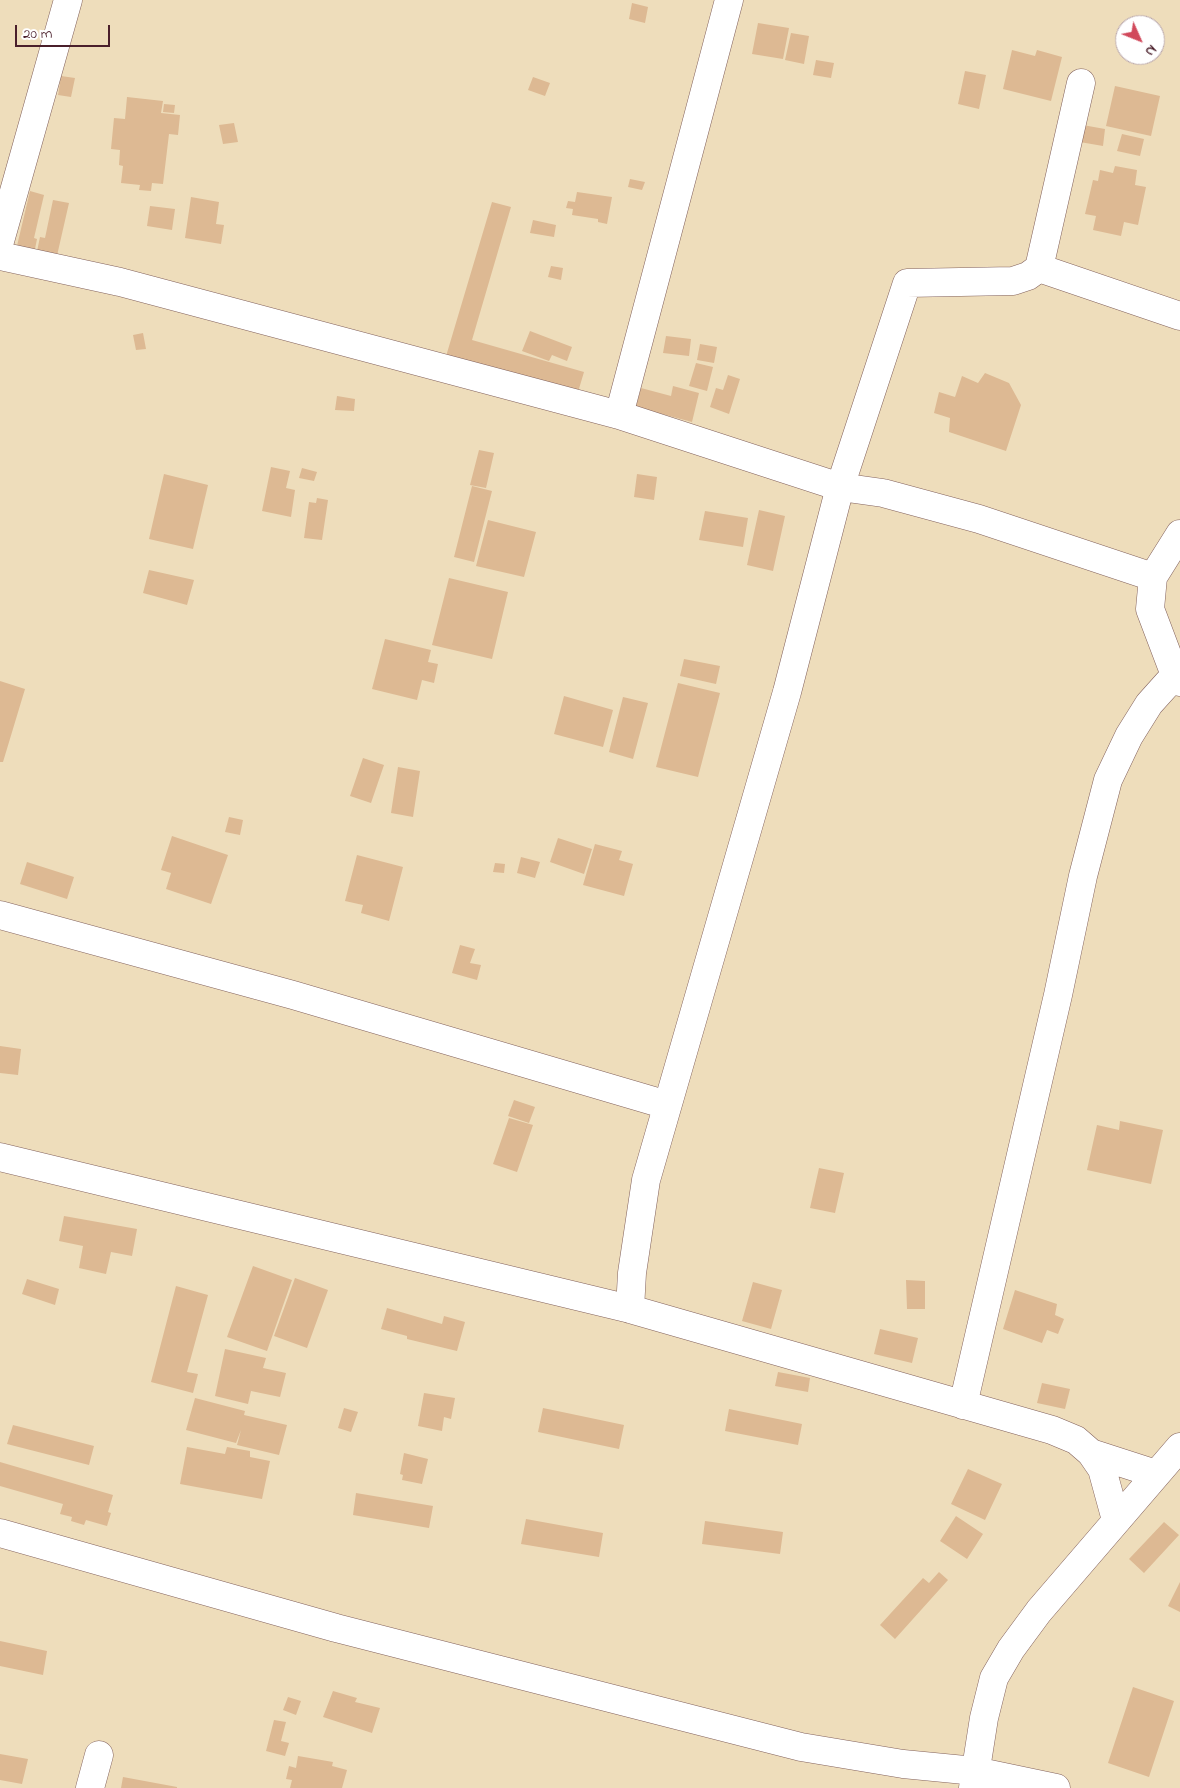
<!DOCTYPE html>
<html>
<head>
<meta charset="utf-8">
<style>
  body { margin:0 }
  #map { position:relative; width:1180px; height:1788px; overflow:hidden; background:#edb; font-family:"Indie Flower",sans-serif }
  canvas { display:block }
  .north { position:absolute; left:1115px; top:15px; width:50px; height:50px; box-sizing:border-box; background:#fff; border:1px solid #b7a5aa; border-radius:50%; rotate:134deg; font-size:14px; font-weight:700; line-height:20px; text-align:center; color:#4a1f2b }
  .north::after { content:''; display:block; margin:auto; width:18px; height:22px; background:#d1495b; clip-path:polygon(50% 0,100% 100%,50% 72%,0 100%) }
  .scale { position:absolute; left:15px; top:25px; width:95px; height:22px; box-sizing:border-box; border:2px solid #4a1f2b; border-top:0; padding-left:6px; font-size:15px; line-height:18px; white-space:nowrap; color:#4a1f2b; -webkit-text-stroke:4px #fff; paint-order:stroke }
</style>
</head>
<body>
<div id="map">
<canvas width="1180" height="1788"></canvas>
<div class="north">N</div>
<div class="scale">20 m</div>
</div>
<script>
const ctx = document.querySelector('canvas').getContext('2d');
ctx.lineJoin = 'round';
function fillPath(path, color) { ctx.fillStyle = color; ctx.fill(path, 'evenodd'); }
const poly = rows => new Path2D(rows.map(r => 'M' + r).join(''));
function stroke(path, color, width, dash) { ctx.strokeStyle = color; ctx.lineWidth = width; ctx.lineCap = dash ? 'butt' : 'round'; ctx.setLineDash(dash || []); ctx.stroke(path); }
fillPath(poly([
  [632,3,648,7,645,23,629,19],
  [758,23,789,28,783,59,752,54],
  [791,33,809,36,804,64,785,60],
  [1012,50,1035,56,1037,50,1062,57,1051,101,1003,89],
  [816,60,834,63,831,78,813,75],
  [965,71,986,75,979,109,958,104],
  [61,76,75,78,71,97,58,95],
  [533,77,550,83,545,96,528,90],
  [1115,86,1160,96,1151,136,1106,126],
  [127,97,163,101,161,113,180,115,178,135,169,134,163,184,152,183,151,191,139,190,140,185,121,183,123,166,119,165,120,150,111,149,114,118,125,119],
  [164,104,175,105,174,113,163,112],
  [234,123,238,142,223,144,219,125],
  [1077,124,1105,129,1103,146,1074,141],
  [1122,134,1144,139,1140,156,1117,151],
  [1115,166,1137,170,1135,185,1146,187,1138,225,1124,222,1121,236,1093,230,1096,216,1085,214,1093,180,1098,181,1100,170,1113,173],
  [630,179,645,182,642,190,628,187],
  [30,191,44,195,34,238,37,239,34,254,16,250],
  [577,192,612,197,607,224,598,222,598,219,572,215,573,209,566,208,568,201,575,202],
  [191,197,219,202,216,224,224,225,221,244,185,238],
  [53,200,69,203,56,260,36,256,40,237,45,238],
  [492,202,511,207,472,340,584,372,575,402,444,363],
  [150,206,175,209,172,230,147,226],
  [533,220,556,225,554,237,530,233],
  [551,266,563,268,561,280,548,277],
  [530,331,572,347,567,361,552,355,549,361,522,351],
  [143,333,146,349,136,350,133,335],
  [666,336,691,339,689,356,663,353],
  [700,344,717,347,714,363,697,360],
  [696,363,713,367,707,391,689,386],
  [985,373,1009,383,1021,405,1006,451,949,432,950,418,934,413,939,392,955,397,962,376,978,383],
  [728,375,740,379,729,414,710,407,716,388,723,390],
  [673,386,699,393,692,422,636,407,641,388,671,396],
  [337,396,355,399,354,411,335,410],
  [479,450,494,453,486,488,470,485],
  [271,467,290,471,286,488,295,490,291,517,262,511],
  [302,468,317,472,314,481,299,478],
  [164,474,208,485,193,549,149,539],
  [637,474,657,477,654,500,634,497],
  [472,486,492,491,474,562,454,557],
  [317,498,328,500,322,540,304,538,309,502,316,503],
  [759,510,785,516,773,571,747,565],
  [705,511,748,518,743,547,699,540],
  [488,520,536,532,524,577,476,566],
  [149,570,194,580,187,605,143,593],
  [449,578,508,592,492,659,432,645],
  [385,639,431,650,428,662,438,664,434,683,422,680,417,700,372,689],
  [684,659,720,666,716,684,680,676],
  [0,681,25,689,3,762,0,762],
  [678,683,720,693,698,777,656,767],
  [564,696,613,710,603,747,554,734],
  [623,697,648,703,633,759,609,752],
  [363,758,384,765,371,803,350,796],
  [398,767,420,771,413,817,391,813],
  [229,817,243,820,240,835,225,832],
  [172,836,228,855,211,904,166,889,171,873,161,870],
  [558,838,592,849,584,874,550,862],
  [595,844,622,851,619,860,633,864,624,896,583,885],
  [357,855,403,867,389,921,361,913,363,905,345,901],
  [521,857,540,862,535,878,517,873],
  [27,862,74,877,67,899,20,884],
  [495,863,505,864,504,873,493,872],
  [460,945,475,949,470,963,481,965,477,980,452,973],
  [0,1046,21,1049,18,1075,0,1073],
  [514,1100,535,1107,529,1123,508,1116],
  [509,1118,533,1125,517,1172,493,1164],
  [1120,1121,1163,1130,1151,1184,1087,1170,1097,1125,1119,1130],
  [819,1168,844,1173,835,1213,810,1208],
  [64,1216,137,1229,132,1256,111,1252,106,1274,79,1268,83,1246,59,1241],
  [253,1266,292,1280,267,1351,227,1337],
  [295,1278,328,1290,307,1348,274,1336],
  [27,1279,59,1289,55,1305,22,1294],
  [906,1280,925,1281,925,1309,907,1309],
  [753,1282,782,1290,771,1329,742,1321],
  [176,1286,208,1295,187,1372,198,1374,193,1393,151,1382],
  [1015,1290,1057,1304,1055,1315,1064,1319,1058,1334,1047,1330,1042,1343,1003,1329],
  [387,1308,442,1324,444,1316,465,1322,457,1351,407,1339,407,1336,381,1329],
  [880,1329,918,1338,912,1363,874,1354],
  [225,1349,266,1358,263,1368,286,1373,280,1397,251,1391,248,1404,215,1396],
  [778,1372,810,1378,808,1392,775,1386],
  [1042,1383,1070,1389,1065,1409,1037,1403],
  [424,1393,455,1398,451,1419,444,1417,442,1431,418,1426],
  [195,1398,245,1411,244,1415,287,1425,279,1455,237,1445,241,1430,236,1443,186,1430],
  [344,1408,358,1412,351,1432,338,1428],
  [543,1408,624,1425,619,1449,538,1432],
  [729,1409,802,1424,798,1445,725,1431],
  [13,1425,94,1446,89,1465,7,1444],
  [187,1447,225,1454,227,1447,250,1451,250,1457,270,1461,262,1499,180,1484],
  [404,1453,428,1459,422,1484,402,1480,403,1475,400,1474],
  [0,1462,113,1495,108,1512,111,1513,107,1526,86,1520,84,1525,71,1521,72,1517,60,1514,63,1504,0,1486],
  [968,1469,1002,1484,985,1520,951,1504],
  [356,1493,433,1506,429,1528,353,1515],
  [956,1516,983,1534,967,1559,940,1541],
  [526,1519,603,1533,599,1557,521,1544],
  [705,1521,783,1532,780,1554,702,1544],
  [1164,1522,1179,1535,1144,1573,1129,1559],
  [939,1572,948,1580,895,1639,880,1625,923,1578,929,1583],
  [1180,1582,1180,1612,1168,1606],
  [0,1641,47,1651,43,1675,0,1666],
  [1133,1687,1174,1701,1149,1777,1108,1763],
  [333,1691,357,1698,355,1702,380,1708,372,1733,323,1717],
  [288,1697,301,1701,296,1715,283,1710],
  [274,1720,286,1722,281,1741,289,1743,285,1756,266,1751],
  [0,1754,28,1759,22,1784,0,1780],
  [298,1756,333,1762,332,1766,347,1770,342,1788,290,1788,292,1780,286,1779,289,1766,296,1768],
  [123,1777,177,1787,177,1788,121,1788]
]), '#ddb993');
const minor = poly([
  [1081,83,1039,268,1028,276,1013,281,907,283,840,487,883,493,979,519,1153,577],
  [0,241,68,0],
  [0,256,120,282,619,415,840,487,787,692,646,1180,632,1273,630,1309],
  [1039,268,1180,316],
  [619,415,729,0],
  [1180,534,1153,577,1150,609,1175,675,1180,682],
  [0,915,293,995,667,1105],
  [0,1157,630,1309,1052,1430,1076,1440,1091,1453,1102,1469,1116,1520],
  [963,1405,1058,995,1083,876,1108,780,1129,736,1149,704,1175,675],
  [1091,1453,1156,1474],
  [0,1533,336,1628,801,1747,903,1764,975,1771,1056,1788],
  [90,1788,99,1755],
  [973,1788,984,1718,994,1678,1011,1649,1039,1611,1180,1447]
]);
stroke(minor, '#83625d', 29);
stroke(minor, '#fff', 28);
</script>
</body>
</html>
